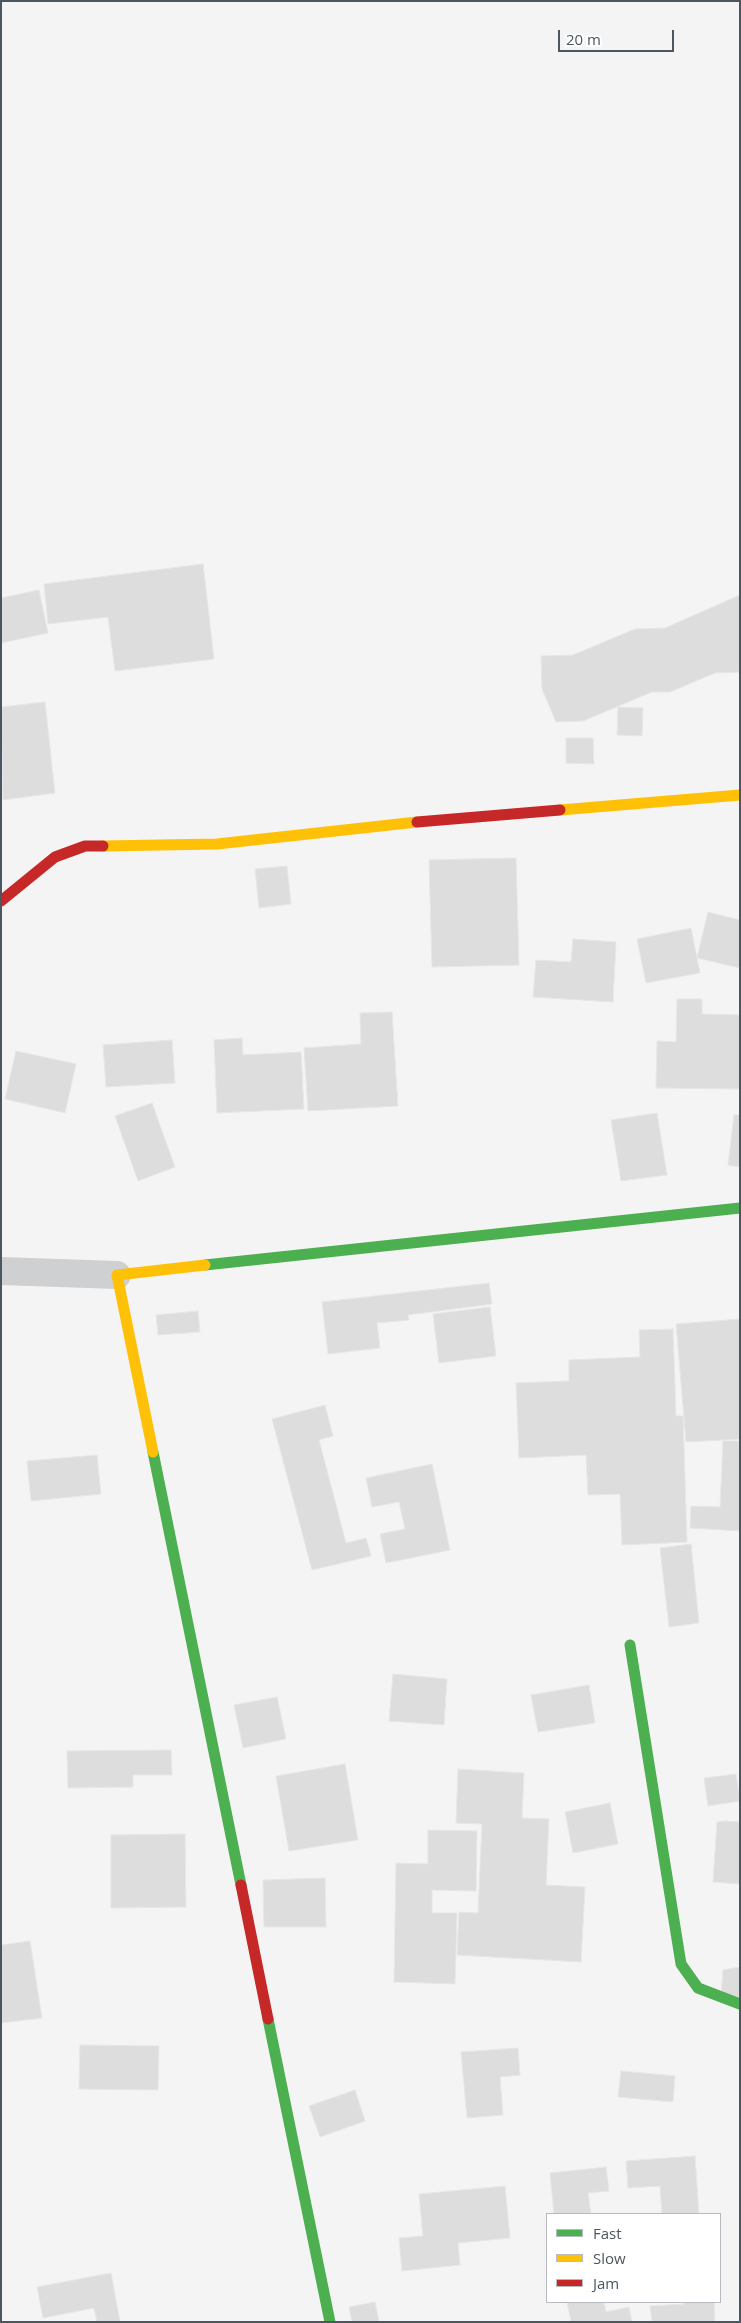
<!DOCTYPE html>
<html>
<head>
<meta charset="utf-8">
<style>
  body { margin:0 }
  #map { position:relative; width:741px; height:2323px; overflow:hidden; background:#f4f4f4; font-family:"Open Sans",sans-serif }
  canvas { display:block }
  .frame { position:absolute; inset:0; border:2px solid #4a5661; pointer-events:none }
  .legend { position:absolute; left:546px; top:2213px; width:175px; height:90px; box-sizing:border-box; background:#fff; border:1px solid #b7bbc0; margin:0; padding:6px 9px; list-style:none; font-size:15px; color:#4a5661 }
  .legend li { display:flex; align-items:center; gap:10px; height:25px }
  .legend b { width:25px; border:1px solid #b7bbc0 }
  .scale { position:absolute; left:558px; top:30px; width:116px; height:22px; box-sizing:border-box; border:2px solid #4a5661; border-top:0; padding-left:6px; font-size:15px; line-height:18px; white-space:nowrap; color:#4a5661; -webkit-text-stroke:4px #fff; paint-order:stroke }
</style>
</head>
<body>
<div id="map">
<canvas width="741" height="2323"></canvas>
<div class="frame"></div>
<ul class="legend">
<li><b style="height:6px;background:#4caf50"></b>Fast</li>
<li><b style="height:6px;background:#ffc107"></b>Slow</li>
<li><b style="height:6px;background:#c62828"></b>Jam</li>
</ul>
<div class="scale">20 m</div>
</div>
<script>
const ctx = document.querySelector('canvas').getContext('2d');
ctx.lineJoin = 'round';
function fillPath(path, color) { ctx.fillStyle = color; ctx.fill(path, 'evenodd'); }
const poly = rows => new Path2D(rows.map(r => 'M' + r).join(''));
function stroke(path, color, width, dash) { ctx.strokeStyle = color; ctx.lineWidth = width; ctx.lineCap = dash ? 'butt' : 'round'; ctx.setLineDash(dash || []); ctx.stroke(path); }
const building = poly([
  [203,564,214,659,115,671,108,617,48,624,44,584,203,564],
  [39,590,48,633,1,643,1,598,39,590],
  [740,595,740,672,715,673,670,692,652,692,583,721,556,722,542,689,541,656,573,655,635,629,665,628,740,595],
  [45,702,55,793,3,800,1,707,45,702],
  [618,707,643,708,642,736,617,735,618,707],
  [566,738,593,738,594,764,566,763,566,738],
  [516,858,519,965,432,967,429,860,516,858],
  [287,866,291,904,259,908,255,869,287,866],
  [708,912,740,920,740,968,697,958,708,912],
  [691,928,700,973,646,983,637,939,691,928],
  [573,939,616,942,613,1002,533,997,536,960,571,962,573,939],
  [677,999,702,999,702,1014,740,1015,740,1089,656,1088,657,1041,676,1042,677,999],
  [392,1012,398,1106,308,1111,304,1048,361,1044,360,1013,392,1012],
  [242,1038,243,1055,301,1052,304,1109,217,1113,214,1040,242,1038],
  [172,1040,175,1083,106,1087,103,1045,172,1040],
  [16,1051,76,1064,65,1113,5,1099,16,1051],
  [152,1103,175,1167,138,1181,115,1116,152,1103],
  [657,1113,667,1175,621,1181,611,1120,657,1113],
  [734,1115,740,1115,740,1167,728,1165,734,1115],
  [489,1283,492,1304,408,1315,409,1320,377,1323,380,1348,328,1354,322,1302,489,1283],
  [490,1307,496,1356,439,1363,433,1314,490,1307],
  [198,1311,200,1332,158,1335,156,1315,198,1311],
  [740,1319,740,1439,686,1442,676,1324,740,1319],
  [673,1329,676,1416,683,1416,687,1542,622,1545,620,1494,588,1495,586,1455,519,1458,516,1383,569,1381,569,1360,640,1357,639,1330,673,1329],
  [325,1405,333,1436,319,1440,346,1543,366,1538,371,1556,312,1570,272,1419,325,1405],
  [723,1441,740,1441,740,1531,690,1528,691,1506,720,1507,723,1441],
  [97,1455,101,1494,31,1501,27,1461,97,1455],
  [432,1464,450,1550,386,1563,380,1534,405,1529,399,1502,372,1507,366,1478,432,1464],
  [691,1544,699,1623,669,1627,660,1548,691,1544],
  [393,1674,447,1679,444,1725,389,1721,393,1674],
  [589,1685,595,1723,538,1732,531,1695,589,1685],
  [277,1697,286,1739,243,1748,234,1705,277,1697],
  [171,1750,172,1775,133,1775,133,1787,68,1788,67,1751,171,1750],
  [345,1764,358,1840,289,1851,276,1776,345,1764],
  [458,1769,524,1773,522,1818,549,1819,546,1885,585,1887,581,1962,457,1955,459,1912,478,1913,482,1824,456,1823,458,1769],
  [736,1774,740,1801,708,1806,704,1778,736,1774],
  [610,1803,618,1844,573,1853,565,1812,610,1803],
  [725,1821,740,1822,740,1884,713,1882,717,1822,725,1821],
  [428,1830,477,1831,476,1891,432,1890,432,1913,457,1913,455,1984,394,1982,396,1863,428,1864,428,1830],
  [185,1834,186,1907,111,1908,111,1835,185,1834],
  [325,1878,326,1927,264,1927,263,1880,325,1878],
  [30,1941,42,2018,1,2023,1,1945,30,1941],
  [740,1967,740,1998,721,1997,723,1970,740,1967],
  [80,2045,159,2046,158,2090,79,2089,80,2045],
  [518,2048,520,2075,500,2077,503,2115,467,2118,461,2052,518,2048],
  [621,2071,675,2076,673,2102,618,2097,621,2071],
  [355,2090,365,2121,320,2137,309,2106,355,2090],
  [695,2156,699,2214,662,2214,660,2186,628,2188,626,2161,695,2156],
  [606,2167,609,2191,588,2193,591,2214,554,2214,550,2173,606,2167],
  [505,2186,510,2238,458,2243,460,2265,402,2271,399,2238,423,2236,419,2194,505,2186],
  [111,2273,120,2322,97,2322,94,2308,43,2318,37,2287,111,2273],
  [375,2302,379,2322,352,2322,349,2307,375,2302],
  [567,2302,604,2302,606,2312,629,2307,632,2322,571,2322,567,2302],
  [684,2302,714,2302,715,2322,652,2322,650,2306,684,2304,684,2302]
]);
fillPath(building, '#ddddde');
stroke(building, '#e5e6e7', 1);
stroke(poly([
  [1,1271,117,1275]
]), '#ced0d2', 28);
stroke(poly([
  [205,1265,740,1208],
  [153,1452,241,1885],
  [630,1645,681,1964,698,1988,740,2004],
  [268,2019,330,2322]
]), '#4caf50', 11);
stroke(poly([
  [560,810,740,795],
  [103,846,217,844,417,822],
  [153,1452,117,1275,205,1265]
]), '#ffc107', 11);
stroke(poly([
  [417,822,560,810],
  [1,901,55,857,85,846,103,846],
  [241,1885,268,2019]
]), '#c62828', 11);
</script>
</body>
</html>
